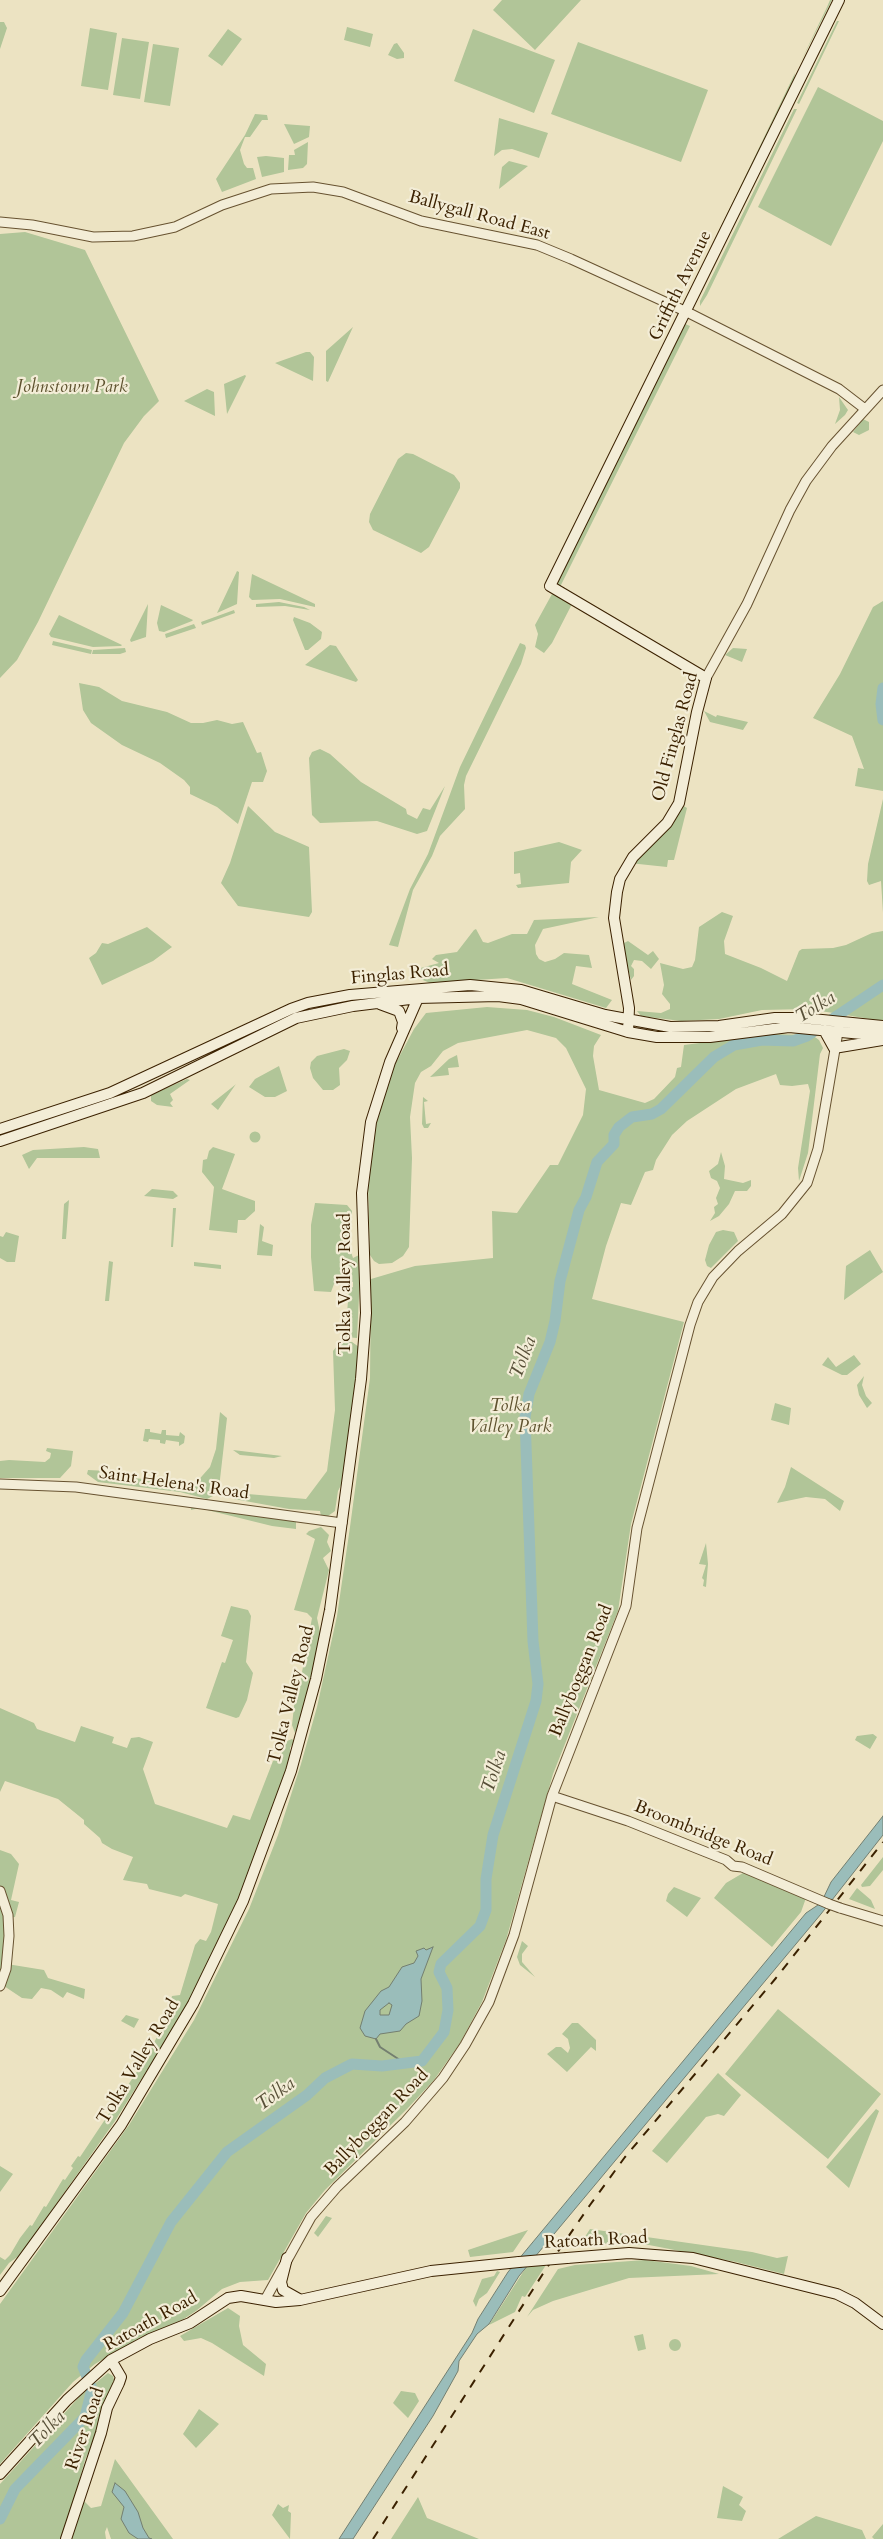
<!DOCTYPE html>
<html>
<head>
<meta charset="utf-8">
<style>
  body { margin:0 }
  canvas { display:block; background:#ece3c2 }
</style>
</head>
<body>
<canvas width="883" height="2539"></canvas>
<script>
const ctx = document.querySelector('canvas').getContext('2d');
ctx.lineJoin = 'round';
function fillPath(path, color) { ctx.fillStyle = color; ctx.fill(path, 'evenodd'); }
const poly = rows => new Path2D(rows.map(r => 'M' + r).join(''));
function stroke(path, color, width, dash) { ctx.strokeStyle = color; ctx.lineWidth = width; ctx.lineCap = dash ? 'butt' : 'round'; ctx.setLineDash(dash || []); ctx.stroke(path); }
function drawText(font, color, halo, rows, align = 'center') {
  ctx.font = font + ' Cardo,serif'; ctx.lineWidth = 4.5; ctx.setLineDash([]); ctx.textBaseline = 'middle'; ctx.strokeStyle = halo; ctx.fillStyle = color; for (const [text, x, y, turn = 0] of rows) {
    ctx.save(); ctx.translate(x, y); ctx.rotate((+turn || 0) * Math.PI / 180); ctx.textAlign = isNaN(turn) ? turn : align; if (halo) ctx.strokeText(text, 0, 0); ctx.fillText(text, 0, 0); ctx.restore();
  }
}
fillPath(poly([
  [502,0,581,0,535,50,493,10],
  [830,0,832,0,800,63,827,7],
  [837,21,839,21,799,104,797,103],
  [0,22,4,22,7,28,0,49],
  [347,27,373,34,370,47,344,40],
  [90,28,117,33,108,90,81,86],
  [228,29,242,39,222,66,208,56],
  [473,29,555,60,534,113,454,81],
  [122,38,149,42,140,99,113,95],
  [578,42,708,90,681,162,551,114],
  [397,43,404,53,404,58,397,59,388,55,394,44],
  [153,44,179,48,170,106,144,102],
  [795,73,794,80,690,293,689,293],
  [818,87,883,121,883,141,831,246,758,207],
  [794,109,797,109,707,295,700,306,700,301],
  [255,114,267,115,268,120,262,120,250,137,245,137,240,150,244,164,247,168,253,168,256,179,222,192,216,179,245,135],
  [499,118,548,133,539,158,512,149,502,150,494,156],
  [284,124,310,126,309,137,294,144],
  [308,142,307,164,303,168,288,170,289,155,295,155,294,150],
  [266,156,284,158,284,172,262,177,257,157],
  [509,161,528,166,499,189,502,167],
  [25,232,85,250,159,401,144,416,124,443,38,622,17,660,0,678,0,234],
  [683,323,690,326,559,589,551,585],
  [353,327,328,382,326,381,326,351],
  [306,352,310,352,314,357,313,381,275,363],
  [245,375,246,376,227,414,224,384],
  [207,389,214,392,215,416,184,401],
  [839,397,848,410,845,415,835,424,840,410],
  [863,419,869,422,869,430,859,435,853,432],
  [406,453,413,454,454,475,460,483,460,488,429,547,421,553,373,530,369,522,370,514,398,459],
  [237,571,239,572,237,604,217,613],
  [252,574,315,604,315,607,280,599,252,600,249,597],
  [552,594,572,604,552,643,544,653,535,647,538,634,535,625],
  [883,601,883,791,855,786,858,768,864,769,852,736,813,718,840,674,873,607],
  [279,602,304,607,310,610,285,606,256,607,256,604],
  [148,604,146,637,131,642,130,640],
  [161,605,193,620,192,621,164,632,159,631,157,623],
  [234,610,235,613,202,625,201,622],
  [59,615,122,645,121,646,93,647,51,637,49,634],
  [294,617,310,623,322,632,321,639,308,650,305,650,293,620],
  [194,624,196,628,166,638,165,634],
  [53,641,92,650,91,654,52,645],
  [520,643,525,645,526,648,521,664,466,776,464,785,465,809,440,836,432,856,413,890,398,947,389,945,410,889,428,854,460,767],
  [330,645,336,646,358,680,356,682,305,665],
  [125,648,126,652,120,654,92,654,93,650],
  [733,648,747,649,742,662,725,655],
  [79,683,99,687,122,701,167,712,191,723,203,723,217,720,232,724,243,722,257,753,261,752,267,771,263,782,252,782,238,824,217,807,190,794,190,787,184,780,160,763,122,745,91,723,83,710],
  [704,711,716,717,717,715,748,722,743,730,710,722],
  [320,749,330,754,361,782,406,809,407,814,417,819,423,808,430,810,445,786,427,831,417,834,377,821,320,823,312,815,309,758,312,752],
  [883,799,883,913,881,881,869,885,867,881,868,864],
  [679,803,687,808,674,860,668,860,667,867,629,863],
  [248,806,275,832,309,847,312,912,309,917,238,906,221,883,230,863],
  [559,842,582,850,571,862,569,883,518,888,516,885,521,884,520,873,514,874,514,852],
  [722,912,733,916,724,941,725,954,761,968,787,981,799,951,802,949,833,948,846,945,872,933,883,931,883,1021,808,1009,762,1010,719,1019,681,1021,641,1016,637,1011,661,1013,670,1009,670,1004,662,994,664,985,660,963,683,969,692,967,695,960,699,927],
  [599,917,543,929,535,945,536,954,539,959,545,962,555,959,564,953,589,955,592,968,576,966,572,984,612,1000,606,1008,507,978,430,983,418,978,417,969,439,963,432,959,436,955,457,952,474,930,476,929,483,942,488,943,512,934,527,934,534,920],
  [147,927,172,947,153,961,102,985,89,958,96,953,102,943,108,944],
  [628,941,648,955,653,951,659,959,651,969,642,961,634,960,631,966,634,969,634,976,631,980,624,953,624,943],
  [487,1007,527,1010,554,1017,601,1035,594,1046,593,1056,599,1090,645,1103,654,1099,675,1077,677,1068,681,1067,684,1045,771,1034,812,1035,819,1040,823,1048,820,1054,808,1153,799,1181,798,1168,810,1091,808,1084,792,1086,780,1085,776,1074,736,1089,687,1121,672,1135,656,1160,653,1170,645,1172,631,1205,621,1203,606,1246,592,1299,684,1322,631,1524,618,1611,553,1774,506,1940,482,2002,460,2043,434,2080,407,2109,325,2190,306,2213,268,2280,240,2282,222,2289,196,2311,182,2320,141,2337,95,2364,73,2382,0,2464,0,2304,129,2125,194,2020,249,1909,278,1835,301,1764,317,1707,337,1616,350,1527,370,1378,371,1279,415,1266,493,1258,492,1211,517,1213,550,1165,558,1165,583,1115,586,1089,566,1048,556,1038,527,1030,458,1043,443,1051,431,1066,421,1072,415,1083,410,1117,412,1158,409,1247,403,1256,392,1263,379,1264,374,1261,370,1255,368,1182,374,1131,391,1072,414,1029,426,1013],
  [344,1049,350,1051,347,1060,339,1068,340,1085,333,1090,323,1090,313,1078,310,1068,311,1062,317,1056],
  [457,1055,459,1067,448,1068,449,1075,430,1077,449,1059],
  [279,1066,287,1091,275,1097,265,1097,249,1087,255,1079],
  [187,1079,190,1080,170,1094,173,1100,170,1103,173,1107,157,1105,151,1101,151,1095],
  [236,1084,218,1110,211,1104,235,1085],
  [423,1097,428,1101,424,1102,426,1124,431,1123,428,1128,424,1128,422,1124],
  '249.5 1137a5.5 5.5 0 1 1 11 0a5.5 5.5 0 1 1-11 0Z',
  [84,1147,98,1149,100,1158,37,1158,29,1169,22,1155,33,1150],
  [213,1147,235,1154,222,1189,255,1201,255,1211,245,1220,238,1220,237,1233,209,1230,214,1187,202,1172,203,1160,207,1159,209,1151],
  [721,1152,725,1166,724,1179,743,1183,751,1180,751,1186,747,1191,735,1191,729,1204,719,1216,710,1221,715,1213,714,1207,718,1204,716,1198,720,1188,717,1181,711,1178,709,1171,718,1164],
  [152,1189,173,1191,178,1196,173,1199,144,1196],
  [69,1200,66,1239,62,1239,64,1204],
  [315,1203,347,1205,352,1211,349,1246,353,1258,361,1254,357,1338,345,1337,349,1289,353,1287,353,1282,339,1282,334,1284,331,1292,314,1291,311,1257,311,1225],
  [173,1208,176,1208,173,1247,171,1247],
  [260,1224,264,1227,262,1241,273,1245,272,1256,257,1255],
  [723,1230,734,1232,738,1241,711,1268,707,1266,705,1260,709,1245,716,1232],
  [6,1232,19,1236,15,1262,7,1262,0,1258,0,1236,3,1237],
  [870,1250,883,1272,844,1300,846,1266],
  [109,1261,113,1262,109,1301,105,1301],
  [194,1262,221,1265,221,1269,194,1266],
  [346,1342,352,1342,359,1347,359,1361,344,1479,338,1491,335,1511,328,1516,321,1516,320,1511,289,1509,234,1499,231,1495,236,1493,306,1499,327,1471,335,1410,333,1351,337,1346],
  [854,1355,861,1364,847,1375,842,1375,822,1365,828,1357,836,1367],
  [864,1376,862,1385,866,1396,872,1403,867,1408,859,1395,857,1385],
  [775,1403,791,1408,789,1425,771,1420],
  [220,1412,227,1418,219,1488,215,1495,207,1499,180,1492,98,1482,87,1474,88,1470,108,1471,108,1474,132,1476,133,1478,195,1484,210,1467,216,1449],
  [145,1429,150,1429,150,1432,161,1434,162,1430,166,1430,166,1435,179,1436,180,1432,185,1436,184,1443,179,1446,179,1442,166,1440,165,1444,160,1443,160,1440,149,1439,148,1442,143,1441],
  [47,1448,73,1451,71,1466,60,1478,0,1478,0,1461,9,1460,45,1462,50,1458,51,1453,46,1451],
  [233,1450,282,1456,274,1458,240,1455],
  [791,1467,844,1501,840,1511,825,1499,806,1497,777,1503,785,1487],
  [191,1505,296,1520,296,1529,272,1526,199,1508,191,1510],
  [321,1527,329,1535,327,1542,331,1551,323,1558,329,1570,317,1618,320,1632,312,1682,295,1733,292,1725,295,1697,300,1683,312,1618,307,1613,294,1610,315,1539,306,1534,309,1531],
  [706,1543,708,1564,706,1587,703,1586,704,1580,702,1578,706,1565,699,1564],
  [231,1606,248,1610,251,1616,246,1662,253,1673,247,1700,239,1717,236,1718,206,1708,222,1662,225,1663,233,1640,221,1636],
  [0,1708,34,1723,37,1729,75,1742,81,1726,114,1737,112,1743,127,1748,131,1738,139,1737,153,1742,143,1769,155,1804,227,1828,233,1815,250,1820,273,1761,281,1754,287,1741,292,1739,294,1741,290,1748,290,1771,215,1962,115,2121,20,2255,9,2263,0,2275,0,2257,5,2260,10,2255,20,2238,30,2225,32,2226,44,2206,46,2207,63,2179,65,2180,73,2168,71,2166,78,2156,80,2157,144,2061,164,2024,172,1996,180,1995,195,1945,200,1939,206,1941,211,1932,218,1904,185,1894,181,1897,149,1889,147,1884,123,1880,133,1857,112,1849,102,1843,100,1838,84,1824,84,1820,58,1799,5,1781,0,1792],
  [873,1734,877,1737,870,1749,855,1740,857,1736],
  [0,1850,11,1854,19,1864,11,1900,19,1902,15,1917,8,1918,7,1964,44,1970,48,1978,85,1989,84,1999,67,1992,63,1998,51,1990,41,1988,32,1999,22,1998,1,1984,0,1986],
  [883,1857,883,1870,870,1886,862,1887,861,1885],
  [743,1873,806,1898,801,1912,772,1947,714,1898,726,1883],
  [674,1887,701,1898,687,1917,666,1901,668,1894],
  [857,1888,871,1900,875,1909,849,1899],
  [522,1941,528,1946,522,1954,522,1962,535,1977,520,1965,517,1957],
  [778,2009,881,2094,828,2159,725,2074],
  [126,2015,139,2019,134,2028,121,2021],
  [572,2023,578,2023,596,2040,596,2051,591,2047,567,2072,547,2054,556,2047,561,2047,568,2053,570,2048,568,2039,562,2034],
  [718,2073,741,2095,724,2116,718,2114,706,2117,667,2163,652,2151],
  [876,2109,879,2111,849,2188,826,2167],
  [0,2166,13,2174,0,2192],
  [326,2216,332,2218,318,2237,314,2233],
  [590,2229,752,2252,777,2258,788,2256,784,2274,736,2262,649,2245,581,2243],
  [528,2230,513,2252,470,2257,468,2250],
  [645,2260,691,2266,719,2274,629,2278,553,2301,533,2310,527,2317,558,2269,575,2265],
  [546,2265,525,2297,522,2296,515,2312,489,2325,527,2266],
  [497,2271,500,2272,487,2293,479,2299,476,2307,473,2301,482,2279,494,2276],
  [228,2308,240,2316,239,2326,243,2345,266,2364,264,2376,212,2343,201,2338,184,2341,180,2336],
  [643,2334,646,2349,638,2351,634,2336],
  '669 2345a6 6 0 1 1 12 0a6 6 0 1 1-12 0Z',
  [108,2373,113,2376,114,2380,101,2409,95,2437,85,2460,63,2539,0,2539,0,2484,81,2395],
  [401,2391,415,2393,419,2401,408,2418,393,2403],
  [199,2409,219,2424,196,2448,183,2434],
  [115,2459,173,2539,111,2539,107,2527,105,2532,106,2539,68,2539,83,2500,91,2508,101,2506],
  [723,2486,743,2497,739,2505,746,2511,742,2521,717,2518],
  [418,2497,427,2518,479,2539,391,2539],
  [278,2504,283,2508,289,2505,288,2511,291,2513,290,2539,272,2515],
  [816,2516,862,2530,866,2539,778,2539],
  [883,2524,883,2539,874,2539,872,2537]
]), '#b1c598');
const water = poly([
  [883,1816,883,1835,821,1914,519,2276,489,2324,477,2334,459,2361,458,2371,433,2416,353,2539,339,2539,472,2333,478,2319,508,2272,806,1913,821,1903,831,1882,883,1816],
  [433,1947,421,1979,422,2001,419,2016,406,2024,400,2031,380,2034,376,2039,365,2036,360,2028,365,2011,381,1991,389,1987,402,1967,414,1963,418,1956,416,1951,424,1948,426,1950,433,1947],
  [389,2003,392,2005,389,2015,380,2015,380,2010,389,2003],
  [115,2483,125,2491,138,2512,143,2528,149,2538,152,2539,138,2539,129,2533,121,2519,124,2507,112,2492,115,2483]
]);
fillPath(water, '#9abdba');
stroke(water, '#747f70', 1);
stroke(poly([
  [376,2039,380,2047,406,2064]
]), '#747f70', 2);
stroke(poly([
  [883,688,881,704,883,720],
  [0,2519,15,2489,85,2417,92,2389,83,2367,86,2360,123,2313,171,2222,227,2152,307,2095,325,2078,352,2064,382,2066,422,2061,444,2032,448,2010,447,1988,439,1972,441,1964,480,1926,486,1910,486,1879,493,1835,536,1701,538,1684,533,1641,525,1417,529,1394,550,1342,555,1321,560,1281,579,1210,586,1197,597,1162,614,1144,614,1135,619,1127,632,1117,652,1114,661,1109,714,1057,734,1045,762,1040,793,1041,807,1036,883,985]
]), '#9abdba', 11);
const tertiary = poly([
  [0,222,32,225,93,237,133,236,175,227,222,205,271,189,313,187,343,192,421,221,537,245,571,259,687,312,839,389,865,409],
  [706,678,747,604,790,510,806,481,832,446,883,390],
  [0,1484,76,1487,342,1523],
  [552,1796,628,1821,726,1860,733,1866,742,1867,829,1904],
  [0,1891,8,1915,9,1936,6,1969,0,1986],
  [840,1908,883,1921],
  [265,2300,311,2217,337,2187,405,2122,443,2078,465,2045,489,2002,514,1935,552,1796,626,1606,637,1528,690,1325,698,1302,713,1277,738,1251,782,1214,807,1183,818,1149,839,1026]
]);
const secondary = poly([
  [380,1004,399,1011,403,1022,402,1028],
  [824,1030,834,1048,883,1040],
  [628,1032,629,1008,614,918,617,892,620,879,633,857,667,823,679,803,697,712,706,678,550,586,839,0],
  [0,1129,110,1093,291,1009,308,1003,350,995,470,985,521,990,605,1015,670,1027,719,1026,775,1018,802,1018,883,1026],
  [0,1141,143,1093,296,1018,353,1006,418,998,498,996,521,999,628,1032,657,1037,710,1037,789,1027,883,1036],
  [287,2258,281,2282,283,2290,299,2299],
  [567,2258,629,2253,693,2258,837,2294,855,2303,883,2324],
  [0,2291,121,2125,193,2004,243,1901,291,1771,316,1679,330,1610,361,1379,366,1313,362,1193,371,1122,390,1062,418,998],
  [0,2474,67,2400,111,2360,150,2339,190,2323,228,2298,241,2296,276,2302,300,2300,431,2271,519,2262],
  [66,2539,101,2433,107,2408,119,2383,121,2377,111,2360]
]);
stroke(tertiary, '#675230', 11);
stroke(secondary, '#3b2100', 12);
stroke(tertiary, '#f3edd7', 9);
stroke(secondary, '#f3edd7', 10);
stroke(poly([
  [373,2539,546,2269,590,2205,625,2157,776,1978,883,1842]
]), '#3b2100', 2, [9, 9]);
const tertiaryBridge = poly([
  [829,1904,840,1908]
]);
const secondaryBridge = poly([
  [519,2262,567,2258]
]);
stroke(tertiaryBridge, '#675230', 11, []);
stroke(secondaryBridge, '#3b2100', 12, []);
stroke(tertiaryBridge, '#f3edd7', 9);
stroke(secondaryBridge, '#f3edd7', 10);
drawText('18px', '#3b2100', '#f3edd7', [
  ["Ballygall Road East",479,216,15],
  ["Griffith Avenue",681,286,-64],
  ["Old Finglas Road",676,737,-75],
  ["Finglas Road",400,975,-5],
  ["Tolka Valley Road",346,1284,-90],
  ["Saint Helena's Road",174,1484,8],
  ["Ballyboggan Road",582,1671,-68],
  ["Tolka Valley Road",292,1695,-76],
  ["Broombridge Road",703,1834,22],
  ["Tolka Valley Road",139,2062,-59],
  ["Ballyboggan Road",377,2123,-46],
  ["Ratoath Road",596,2241,-3],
  ["Ratoath Road",151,2322,-29],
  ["River Road",86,2429,-71]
]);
drawText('italic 18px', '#5e522e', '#f3edd7', [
  ["Johnstown Park",72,388],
  ["Tolka",510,1407],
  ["Valley Park",510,1428]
]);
drawText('italic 19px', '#585038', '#f3edd7', [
  ["Tolka",816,1008,-32],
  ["Tolka",524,1358,-69],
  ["Tolka",495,1772,-72],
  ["Tolka",276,2095,-36],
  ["Tolka",48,2430,-46]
]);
</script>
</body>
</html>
